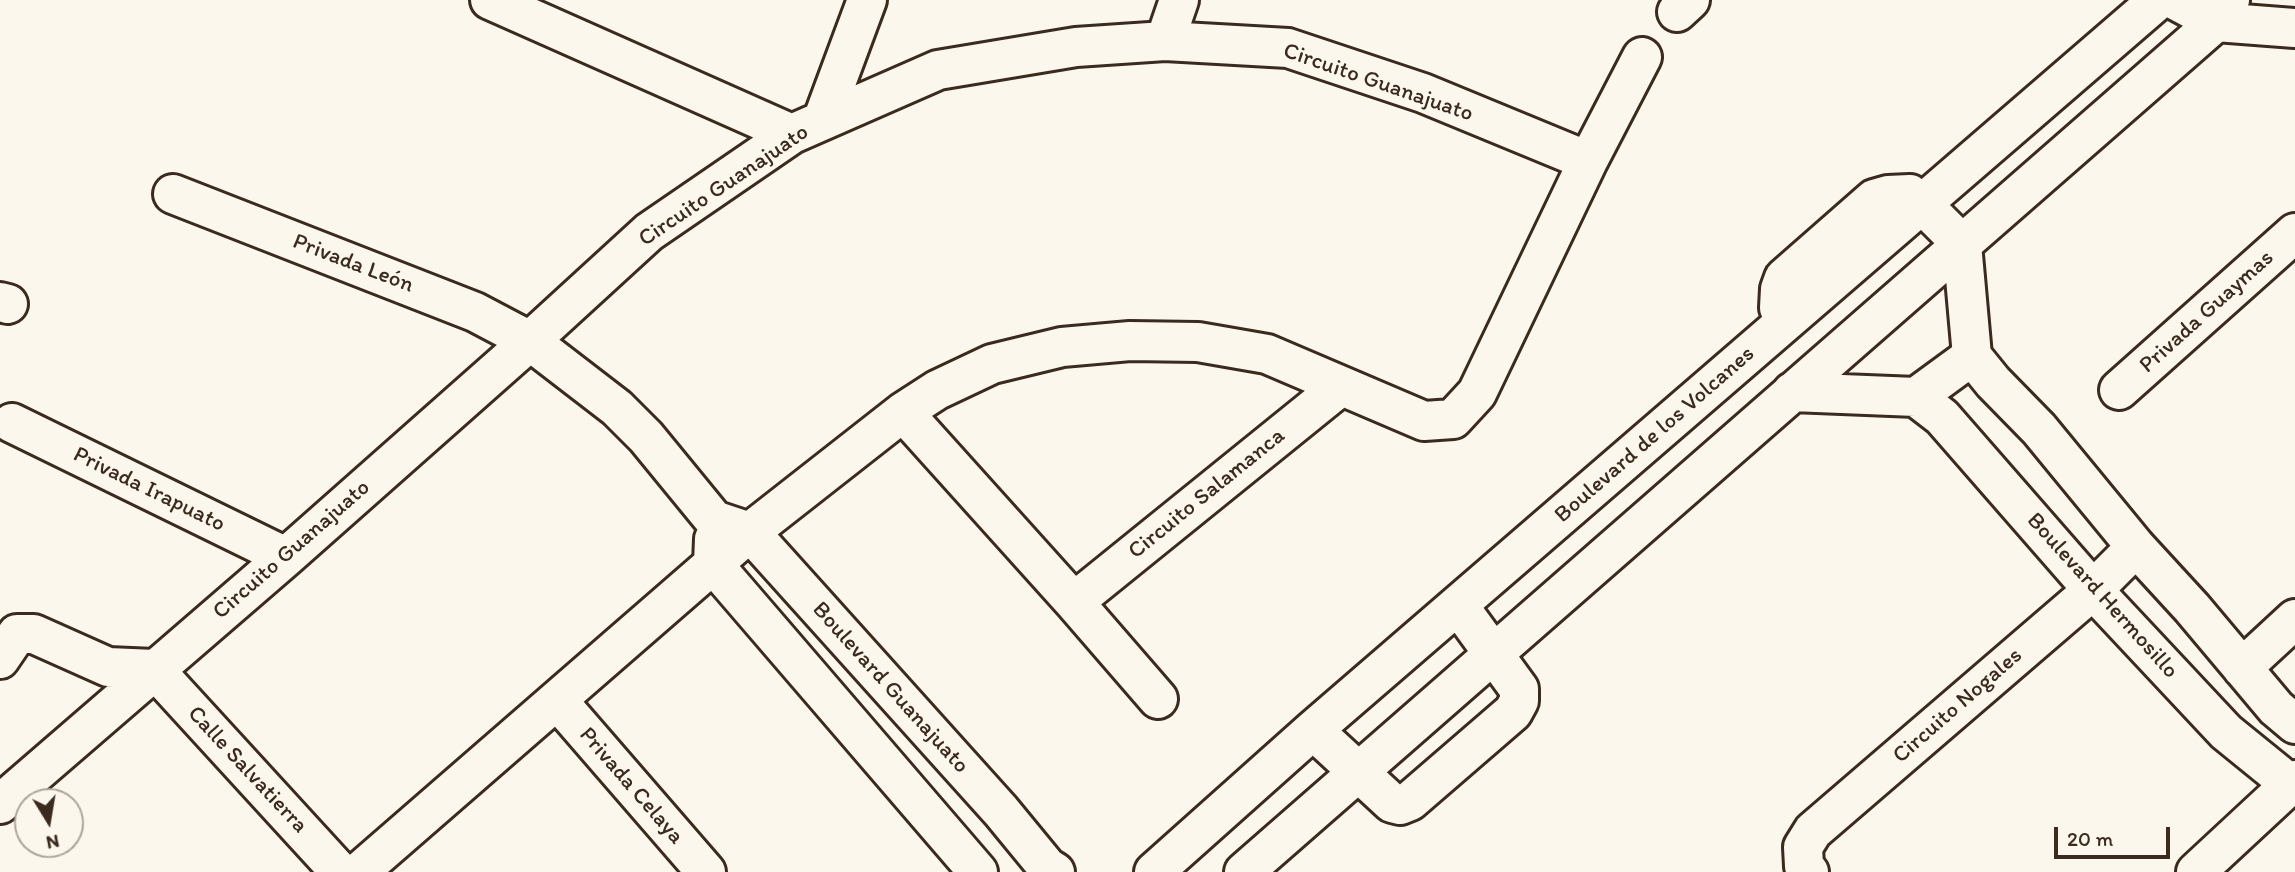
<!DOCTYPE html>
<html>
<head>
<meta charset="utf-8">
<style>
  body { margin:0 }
  #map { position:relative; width:2295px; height:872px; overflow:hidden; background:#fbf7ec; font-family:Itim,sans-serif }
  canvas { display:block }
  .north { position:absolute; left:14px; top:788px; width:70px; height:70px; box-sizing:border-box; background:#fbf7ec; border:2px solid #aea59a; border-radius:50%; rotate:169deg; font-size:19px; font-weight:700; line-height:28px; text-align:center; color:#3b2a1e }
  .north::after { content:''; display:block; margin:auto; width:24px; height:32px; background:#3b2a1e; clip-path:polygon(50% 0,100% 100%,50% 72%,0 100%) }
  .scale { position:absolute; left:2054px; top:827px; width:116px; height:32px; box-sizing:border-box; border:4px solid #3b2a1e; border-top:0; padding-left:9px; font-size:21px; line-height:24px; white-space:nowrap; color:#3b2a1e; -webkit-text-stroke:5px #fbf7ec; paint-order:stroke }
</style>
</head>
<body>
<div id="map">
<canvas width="2295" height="872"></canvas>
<div class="north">N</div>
<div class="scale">20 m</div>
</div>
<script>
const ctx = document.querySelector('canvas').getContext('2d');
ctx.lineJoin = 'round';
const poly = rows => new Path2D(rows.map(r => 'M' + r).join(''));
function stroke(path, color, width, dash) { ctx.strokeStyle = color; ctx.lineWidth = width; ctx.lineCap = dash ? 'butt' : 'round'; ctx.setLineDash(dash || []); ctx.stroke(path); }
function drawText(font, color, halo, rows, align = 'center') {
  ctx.font = font + ' Itim,sans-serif'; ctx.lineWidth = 5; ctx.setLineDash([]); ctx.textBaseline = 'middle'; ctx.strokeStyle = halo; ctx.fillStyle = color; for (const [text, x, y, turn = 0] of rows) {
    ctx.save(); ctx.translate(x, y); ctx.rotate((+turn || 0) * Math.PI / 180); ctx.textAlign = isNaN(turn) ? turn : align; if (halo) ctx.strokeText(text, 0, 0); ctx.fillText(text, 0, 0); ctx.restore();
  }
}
const minor = poly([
  [490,0,792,134],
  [2175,0,2216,22,2295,28],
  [1677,12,1690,0],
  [1165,41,1179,0],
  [822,121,867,0],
  [173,194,475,312,530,341,617,408,646,437,714,520,750,532,1001,811,1047,867,1055,872],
  [0,302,8,304],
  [1785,322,1779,308,1780,289,1784,278,1874,199,1888,195,1910,194,1922,204,1962,244,1972,356,1993,382,2039,429,2136,547,2192,608,2276,708,2295,724],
  [2119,390,2295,233],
  [1792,392,1916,397,1942,417,2093,590,2226,732,2290,784,2295,785],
  [1916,397,1972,356],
  [903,412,1074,602,1158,699],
  [12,423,286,557],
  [714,539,713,564,978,872],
  [1074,602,1341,386],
  [0,659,17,634,34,634,108,667,154,669,340,872],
  [2242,668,2295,619],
  [557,700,706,872],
  [1313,730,1392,803,1400,805,1410,801,1513,712,1519,701,1519,689,1458,605],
  [0,804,286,557,530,341,649,232,792,134,938,70,1076,47,1165,41,1288,48,1423,93,1588,161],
  [359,872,750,532,903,412,937,390,992,364,1062,347,1130,341,1198,342,1267,354,1424,421,1453,419,1477,393,1588,161,1642,57],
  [1154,872,1313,730,2158,0],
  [1244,872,2216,22,2230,0],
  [1809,872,1804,866,1803,847,1813,831,2093,590,2136,547],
  [2196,872,2295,780]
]);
stroke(minor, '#3b2a1e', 44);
stroke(minor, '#fbf7ec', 38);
drawText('23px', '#3b2a1e', '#fbf7ec', [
  ["Circuito Guanajuato",1378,83,19],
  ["Circuito Guanajuato",724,186,-34],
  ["Privada León",353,264,21],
  ["Privada Guaymas",2207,312,-42],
  ["Boulevard de los Volcanes",1655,435,-41],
  ["Privada Irapuato",149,490,26],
  ["Circuito Salamanca",1207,494,-39],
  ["Circuito Guanajuato",292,550,-41],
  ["Boulevard Hermosillo",2102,596,48],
  ["Boulevard Guanajuato",890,688,48],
  ["Circuito Nogales",1958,706,-41],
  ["Calle Salvatierra",247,770,47],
  ["Privada Celaya",631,786,49]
]);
</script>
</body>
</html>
